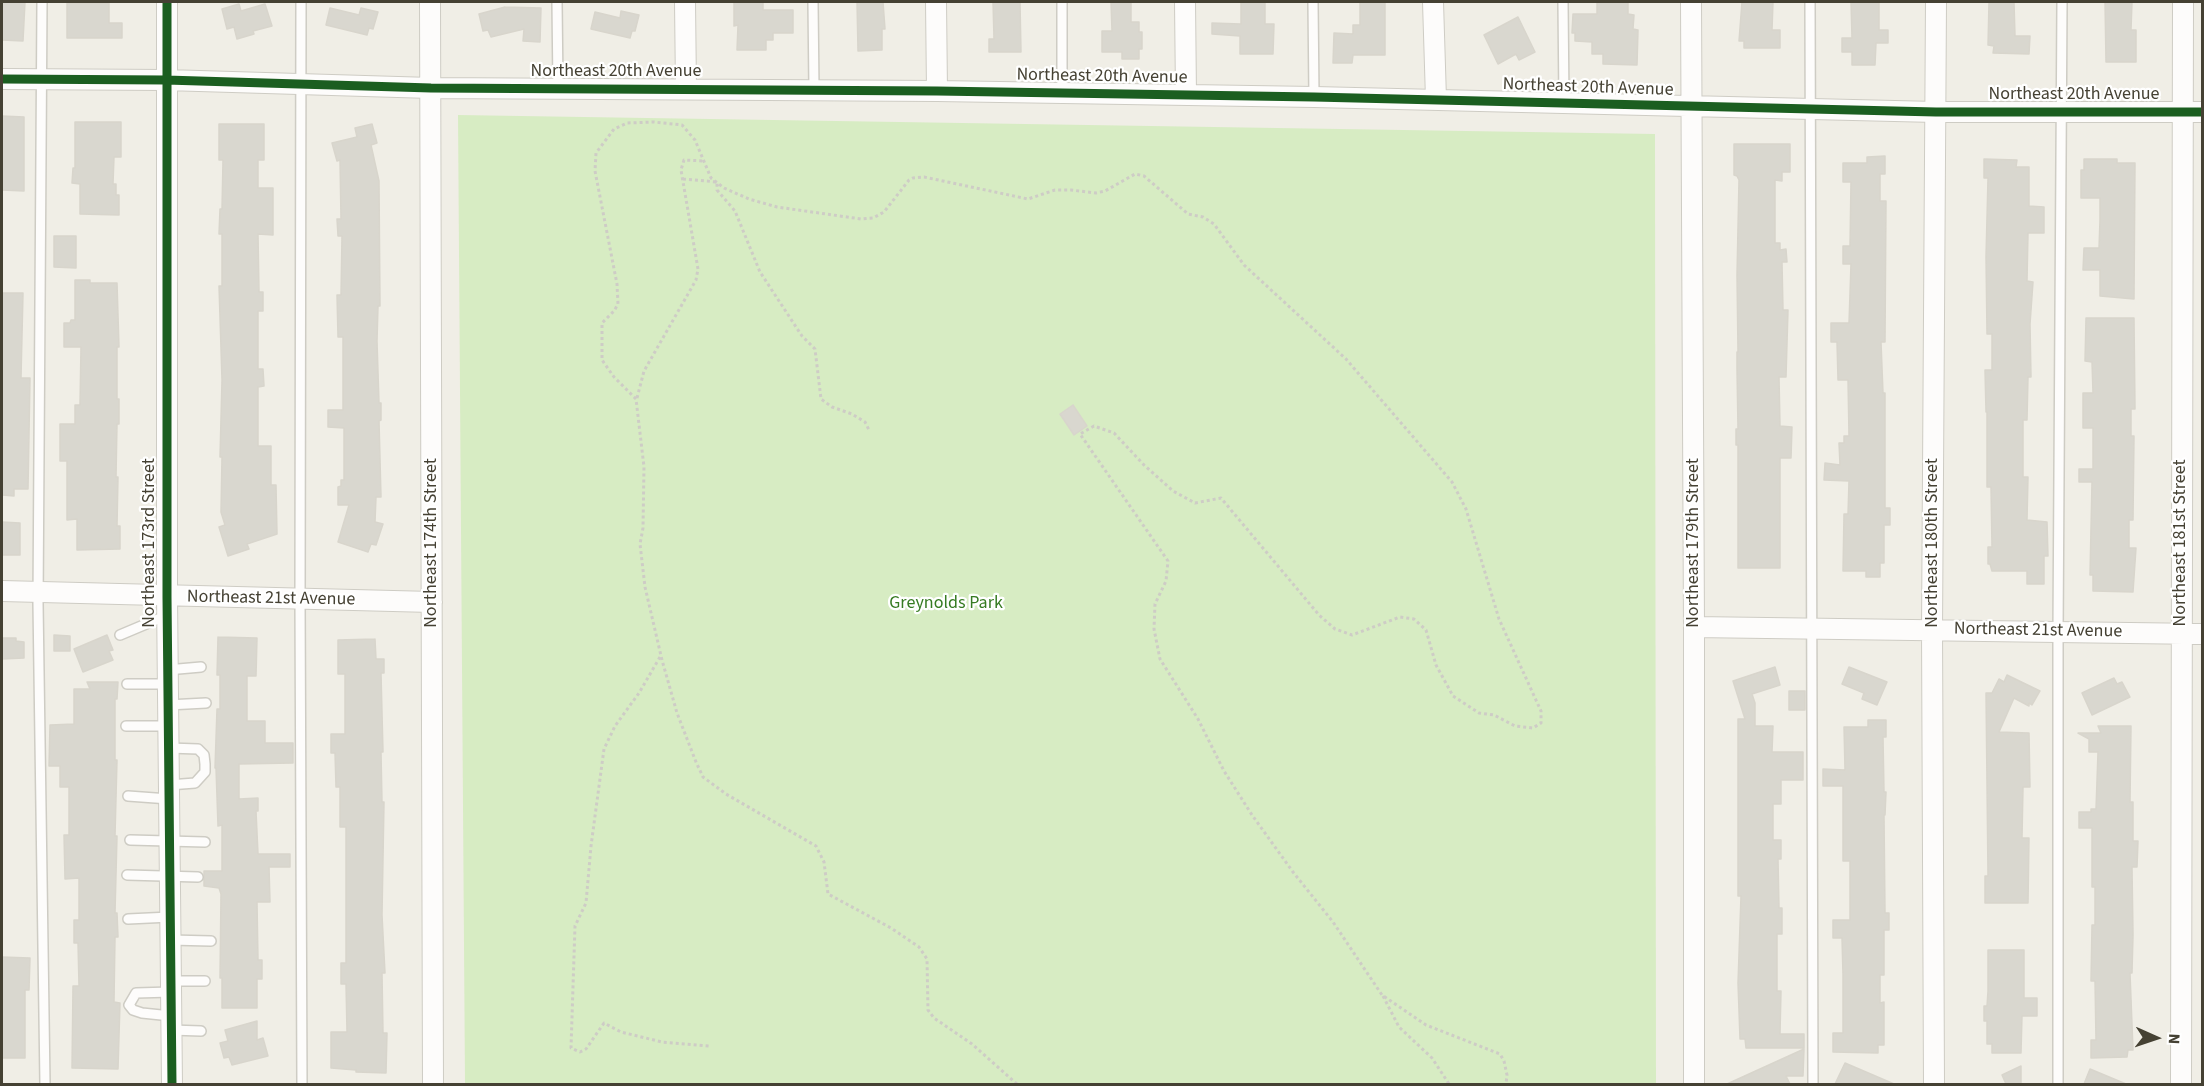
<!DOCTYPE html>
<html>
<head>
<meta charset="utf-8">
<style>
  body { margin:0 }
  #map { position:relative; width:2204px; height:1086px; overflow:hidden; background:#f0eee6; font-family:"Source Sans 3",sans-serif }
  canvas { display:block }
  .frame { position:absolute; inset:0; border:3px solid #454133; pointer-events:none }
  .north { position:absolute; left:2126px; top:1008px; width:60px; height:60px; -webkit-text-stroke:4px #fff; paint-order:stroke; rotate:93deg; font-size:16px; font-weight:700; line-height:24px; text-align:center; color:#454133 }
  .north::after { content:''; display:block; margin:auto; width:21px; height:27px; background:#454133; clip-path:polygon(50% 0,100% 100%,50% 72%,0 100%) }
</style>
</head>
<body>
<div id="map">
<canvas width="2204" height="1086"></canvas>
<div class="frame"></div>
<div class="north">N</div>
</div>
<script>
const ctx = document.querySelector('canvas').getContext('2d');
ctx.lineJoin = 'round';
function fillPath(path, color) { ctx.fillStyle = color; ctx.fill(path, 'evenodd'); }
const poly = rows => new Path2D(rows.map(r => 'M' + r).join(''));
function stroke(path, color, width, dash) { ctx.strokeStyle = color; ctx.lineWidth = width; ctx.lineCap = dash ? 'butt' : 'round'; ctx.setLineDash(dash || []); ctx.stroke(path); }
function drawText(font, color, halo, rows, align = 'center') {
  ctx.font = font + ' "Source Sans 3",sans-serif'; ctx.lineWidth = 4.5; ctx.setLineDash([]); ctx.textBaseline = 'middle'; ctx.strokeStyle = halo; ctx.fillStyle = color; for (const [text, x, y, turn = 0] of rows) {
    ctx.save(); ctx.translate(x, y); ctx.rotate((+turn || 0) * Math.PI / 180); ctx.textAlign = isNaN(turn) ? turn : align; if (halo) ctx.strokeText(text, 0, 0); ctx.fillText(text, 0, 0); ctx.restore();
  }
}
fillPath(poly([
  [458,115,1655,134,1656,1084,465,1084]
]), '#d7ecc3');
const building = poly([
  [2,2,25,2,23,41,2,40,2,2],
  [734,2,763,2,763,10,793,10,793,33,773,33,773,40,766,40,766,50,737,50,738,25,734,26,734,2],
  [857,2,883,2,885,29,882,29,882,50,858,51,857,2],
  [993,2,1020,2,1021,52,989,52,989,39,994,39,993,2],
  [1111,2,1131,2,1131,22,1139,22,1139,32,1142,32,1142,49,1139,49,1139,59,1122,59,1122,52,1102,52,1102,31,1112,31,1111,2],
  [1241,2,1265,2,1265,24,1274,24,1273,54,1240,54,1240,36,1212,34,1212,23,1241,24,1241,2],
  [1360,2,1385,2,1385,55,1353,55,1352,63,1333,63,1334,33,1353,34,1353,25,1360,25,1360,2],
  [1597,2,1628,2,1628,14,1634,15,1633,29,1638,30,1637,65,1603,64,1603,54,1592,54,1592,42,1575,41,1575,33,1572,33,1573,14,1597,14,1597,2],
  [1742,2,1773,2,1772,30,1780,30,1780,48,1744,48,1744,41,1739,41,1742,2],
  [1851,2,1879,2,1879,30,1888,30,1888,43,1876,43,1875,65,1852,65,1852,52,1842,52,1842,38,1852,38,1851,2],
  [1989,2,2014,2,2015,36,2030,36,2029,54,1993,53,1994,46,1988,45,1989,2],
  [2105,2,2132,2,2131,30,2136,30,2136,62,2106,62,2105,2],
  [67,3,109,3,109,23,122,23,122,38,67,38,67,3],
  [239,4,241,11,265,4,272,26,253,31,254,34,237,39,234,27,227,29,222,9,239,4],
  [505,7,541,8,540,42,523,41,524,29,491,37,488,30,483,31,479,14,505,7],
  [330,8,359,15,361,8,378,12,373,29,369,28,367,35,326,25,330,8],
  [621,11,639,15,635,31,632,31,630,38,591,29,595,12,620,18,621,11],
  [1518,17,1535,52,1519,60,1516,54,1498,64,1484,35,1518,17],
  [2,116,24,117,24,191,2,190,2,116],
  [75,122,121,122,121,157,114,157,113,184,116,184,116,195,119,195,119,215,80,214,80,184,72,183,73,168,75,168,75,122],
  [219,124,264,124,264,160,258,160,258,188,273,188,273,235,258,234,259,292,263,292,263,311,258,311,258,369,263,369,264,386,258,387,258,446,271,446,271,485,276,485,277,534,247,544,249,549,228,556,219,527,225,525,221,512,222,457,220,457,222,380,219,286,222,286,222,234,219,234,220,209,222,209,223,160,219,160,219,124],
  [372,124,377,143,371,145,379,181,380,306,378,306,377,341,379,403,381,403,381,420,379,421,381,497,376,497,375,522,383,524,376,545,371,544,368,552,338,542,349,505,338,505,338,487,341,486,341,480,344,480,344,428,328,427,328,410,343,410,343,337,338,337,337,295,341,295,342,236,338,236,337,219,341,219,340,160,337,161,332,143,357,137,355,128,372,124],
  [1734,144,1790,144,1790,172,1782,172,1782,181,1775,180,1775,243,1780,243,1780,250,1786,249,1787,262,1782,262,1783,310,1788,310,1786,377,1779,377,1780,426,1792,427,1791,458,1780,458,1780,568,1738,568,1738,445,1736,445,1736,429,1738,429,1737,369,1737,352,1738,352,1737,275,1739,180,1737,176,1734,175,1734,144],
  [1885,156,1885,174,1880,174,1880,201,1886,201,1885,342,1881,342,1883,393,1885,393,1885,508,1890,508,1890,525,1884,525,1884,563,1880,563,1880,577,1866,577,1866,571,1843,571,1844,514,1848,514,1849,481,1824,480,1825,463,1840,465,1839,443,1844,443,1844,436,1849,436,1848,380,1838,380,1837,342,1831,342,1831,323,1849,323,1851,264,1843,264,1843,246,1850,246,1851,182,1843,182,1843,163,1867,163,1867,157,1885,156],
  [1984,159,2017,160,2016,167,2029,167,2029,206,2044,207,2044,233,2028,233,2027,281,2033,282,2030,324,2031,377,2028,377,2027,420,2023,420,2023,477,2028,477,2027,520,2047,522,2048,556,2044,556,2044,584,2027,584,2027,571,1992,571,1990,564,1988,564,1988,547,1992,547,1991,487,1987,487,1987,412,1986,412,1985,370,1992,370,1992,334,1987,334,1986,257,1988,178,1984,178,1984,159],
  [2084,159,2117,159,2117,163,2135,163,2134,299,2100,296,2100,270,2083,270,2084,248,2099,248,2100,220,2100,198,2081,198,2081,170,2084,170,2084,159],
  [54,236,76,236,76,268,54,267,54,236],
  [75,280,90,280,90,283,117,283,119,347,117,347,117,399,119,399,119,424,117,424,116,477,118,477,117,526,120,526,120,549,77,550,77,519,67,520,67,461,60,461,60,424,75,424,75,405,80,405,81,347,64,347,64,323,70,323,71,320,75,320,75,280],
  [2,293,23,293,21,378,30,378,28,489,14,489,14,496,2,495,2,293],
  [2086,318,2134,318,2135,409,2131,409,2131,436,2134,436,2133,520,2129,520,2129,548,2136,548,2133,592,2093,591,2093,575,2090,575,2092,482,2079,482,2079,469,2093,469,2093,428,2083,428,2083,393,2093,393,2092,362,2085,361,2086,318],
  [1073,405,1087,426,1074,435,1060,414,1073,405],
  [2,522,20,523,20,555,2,555,2,522],
  [54,635,70,636,70,651,54,651,54,635],
  [107,635,113,650,109,651,113,660,83,672,74,649,107,635],
  [218,637,257,638,256,676,247,676,247,721,265,721,265,743,293,743,293,763,239,764,239,799,258,798,258,811,256,811,258,854,290,854,290,867,269,867,270,902,257,902,258,960,262,960,262,979,257,979,257,1008,222,1008,222,978,220,978,221,894,219,888,204,886,204,871,222,871,222,825,218,826,216,768,215,768,217,709,220,709,220,675,217,675,218,637],
  [2,638,16,638,16,641,24,642,24,658,2,659,2,638],
  [375,639,376,659,384,659,384,673,381,673,383,752,381,752,382,802,384,802,382,915,385,973,382,973,383,1033,387,1033,386,1073,356,1072,356,1070,331,1068,331,1032,347,1032,346,984,341,984,341,963,346,963,346,827,340,827,340,787,336,787,335,753,331,753,331,734,345,734,345,674,338,674,338,640,375,639],
  [1775,667,1780,685,1752,694,1755,703,1755,726,1773,726,1772,752,1803,752,1803,780,1781,780,1781,804,1773,804,1773,840,1781,840,1781,859,1778,859,1779,908,1782,908,1782,934,1777,934,1777,991,1781,991,1780,1034,1804,1034,1804,1048,1746,1048,1745,1039,1740,1039,1738,983,1741,896,1738,896,1738,719,1745,719,1733,681,1775,667],
  [1849,667,1887,682,1877,705,1862,699,1864,693,1842,684,1849,667],
  [2007,675,2040,691,2032,705,2029,703,2029,706,2014,698,1999,732,2029,733,2030,787,2023,787,2022,838,2029,838,2028,903,1985,903,1985,876,1988,876,1986,693,1992,693,1999,679,2004,682,2007,675],
  [2114,678,2117,684,2122,682,2130,697,2092,715,2082,693,2114,678],
  [87,682,118,682,117,699,115,699,115,760,117,760,115,836,117,836,115,913,117,913,118,937,115,937,114,1002,120,1003,118,1069,72,1068,73,986,79,986,78,943,74,943,74,920,79,920,79,878,65,879,64,835,69,835,69,787,60,787,60,766,49,766,50,725,74,724,74,689,90,689,87,682],
  [1789,691,1805,691,1805,710,1789,710,1789,691],
  [1868,720,1886,720,1886,737,1883,737,1884,792,1886,792,1885,815,1884,815,1885,913,1889,913,1889,930,1884,930,1884,975,1880,975,1880,1003,1884,1002,1884,1045,1878,1045,1878,1053,1833,1052,1833,1033,1843,1033,1843,975,1842,938,1833,938,1833,920,1850,920,1850,861,1843,861,1843,786,1823,786,1823,769,1845,770,1844,727,1868,727,1868,720],
  [2098,726,2131,726,2130,802,2133,802,2133,841,2138,841,2137,867,2132,867,2133,935,2132,973,2130,973,2133,1050,2128,1050,2127,1057,2091,1058,2091,1040,2096,1040,2095,981,2091,981,2092,925,2095,925,2095,887,2092,887,2092,828,2079,828,2079,812,2091,812,2091,809,2096,809,2098,752,2089,752,2089,739,2078,733,2101,733,2098,726],
  [1988,950,2024,950,2024,998,2037,998,2037,1016,2022,1016,2021,1053,1992,1053,1992,1044,1987,1044,1987,1021,1984,1021,1984,1006,1987,1006,1988,991,1988,950],
  [2,957,30,958,29,990,25,990,25,1058,2,1058,2,957],
  [257,1021,257,1040,263,1038,268,1056,232,1065,229,1057,224,1058,220,1043,228,1041,225,1030,257,1021],
  [1804,1049,1803,1076,1786,1076,1790,1084,1727,1084,1804,1049],
  [1845,1063,1894,1084,1835,1084,1845,1063],
  [2021,1066,2021,1084,2006,1084,2002,1075,2021,1066],
  [2090,1069,2126,1084,2084,1084,2090,1069]
]);
fillPath(building, '#d9d7cf');
stroke(building, '#d8d5cc', 1.5);
const service = poly([
  [42,2,38,603,45,1084],
  [301,2,300,600,302,1084],
  [557,2,558,88],
  [813,2,814,90],
  [1062,2,1062,93],
  [1313,2,1314,97],
  [1563,2,1564,103],
  [1810,2,1813,1084],
  [120,635,158,619,167,619],
  [167,670,201,667],
  [127,684,168,684],
  [168,705,206,703],
  [126,726,168,726],
  [169,785,195,783,205,772,205,764,204,755,198,749,169,748],
  [128,796,169,799],
  [130,840,205,842],
  [127,875,198,877],
  [128,919,170,917],
  [170,940,211,941],
  [171,981,205,981],
  [171,992,136,993,129,1005,133,1010,142,1013,171,1016],
  [171,1030,201,1031],
  [2058,1084,2058,632,2062,2]
]);
const minor = poly([
  [167,2,167,597,172,1084],
  [430,2,433,1084],
  [685,2,686,89],
  [936,2,937,91],
  [1185,2,1186,95],
  [1433,2,1436,99],
  [1691,2,1694,627,1694,1084],
  [2,79,166,80,431,88,937,91,1314,97,1936,112,2202,112],
  [2,591,432,602],
  [1694,627,2202,634],
  [1934,1084,1932,630,1936,2],
  [2181,1084,2183,2]
]);
stroke(service, '#ceccc4', 12);
stroke(minor, '#ceccc4', 22);
stroke(poly([
  [683,179,717,182,717,190,735,211,760,272,802,336,815,349,821,399,832,407,852,414,865,422,869,430],
  [637,398,644,371,696,280,698,269,681,170,684,160,704,161],
  [660,657,639,693,615,726,604,749,591,846,586,903,575,926,571,1048,580,1052,586,1049,604,1023,621,1032,662,1042,709,1046],
  [1383,996,1399,1027,1432,1058,1449,1084],
  [1017,1084,972,1044,934,1018,928,1010,927,959,919,947,891,928,828,894,824,862,816,846,726,794,703,777,696,762,677,713,662,660,645,587,640,544,643,528,644,467,636,399,614,377,602,360,602,323,614,311,618,304,617,284,595,171,596,153,614,129,627,123,654,122,682,125,695,140,711,178,724,188,749,199,777,207,861,219,873,218,884,212,909,180,913,178,924,177,1028,199,1055,190,1071,190,1096,193,1105,191,1135,174,1144,176,1188,214,1203,217,1214,224,1244,265,1346,359,1452,482,1466,509,1499,619,1541,711,1541,723,1533,728,1515,726,1494,715,1479,713,1453,696,1436,665,1426,630,1414,619,1400,617,1352,635,1335,629,1319,615,1221,498,1195,503,1173,491,1144,465,1114,433,1094,426,1080,434,1168,561,1166,581,1155,604,1154,629,1160,659,1198,719,1224,771,1252,815,1293,872,1333,922,1382,995,1426,1025,1500,1054,1504,1061,1507,1075,1506,1084]
]), '#ceccc6', 3, [3, 3]);
stroke(service, '#fdfcfb', 9);
stroke(minor, '#fdfcfb', 20);
stroke(poly([
  [167,2,167,597,172,1084],
  [2,79,166,80,431,88,937,91,1314,97,1936,112,2202,112]
]), '#1b5e20', 9);
drawText('18px', '#454133', '#fff', [
  ["Northeast 20th Avenue",616,72],
  ["Northeast 20th Avenue",1102,77,1],
  ["Northeast 20th Avenue",1588,88,2],
  ["Northeast 20th Avenue",2074,95],
  ["Northeast 173rd Street",150,543,-90],
  ["Northeast 174th Street",432,543,-90],
  ["Northeast 179th Street",1694,543,-90],
  ["Northeast 180th Street",1933,543,-90],
  ["Northeast 181st Street",2181,543,-90],
  ["Northeast 21st Avenue",271,599,1],
  ["Northeast 21st Avenue",2038,631,1]
]);
drawText('18px', '#367b22', '#fff', [
  ["Greynolds Park",946,604]
]);
</script>
</body>
</html>
